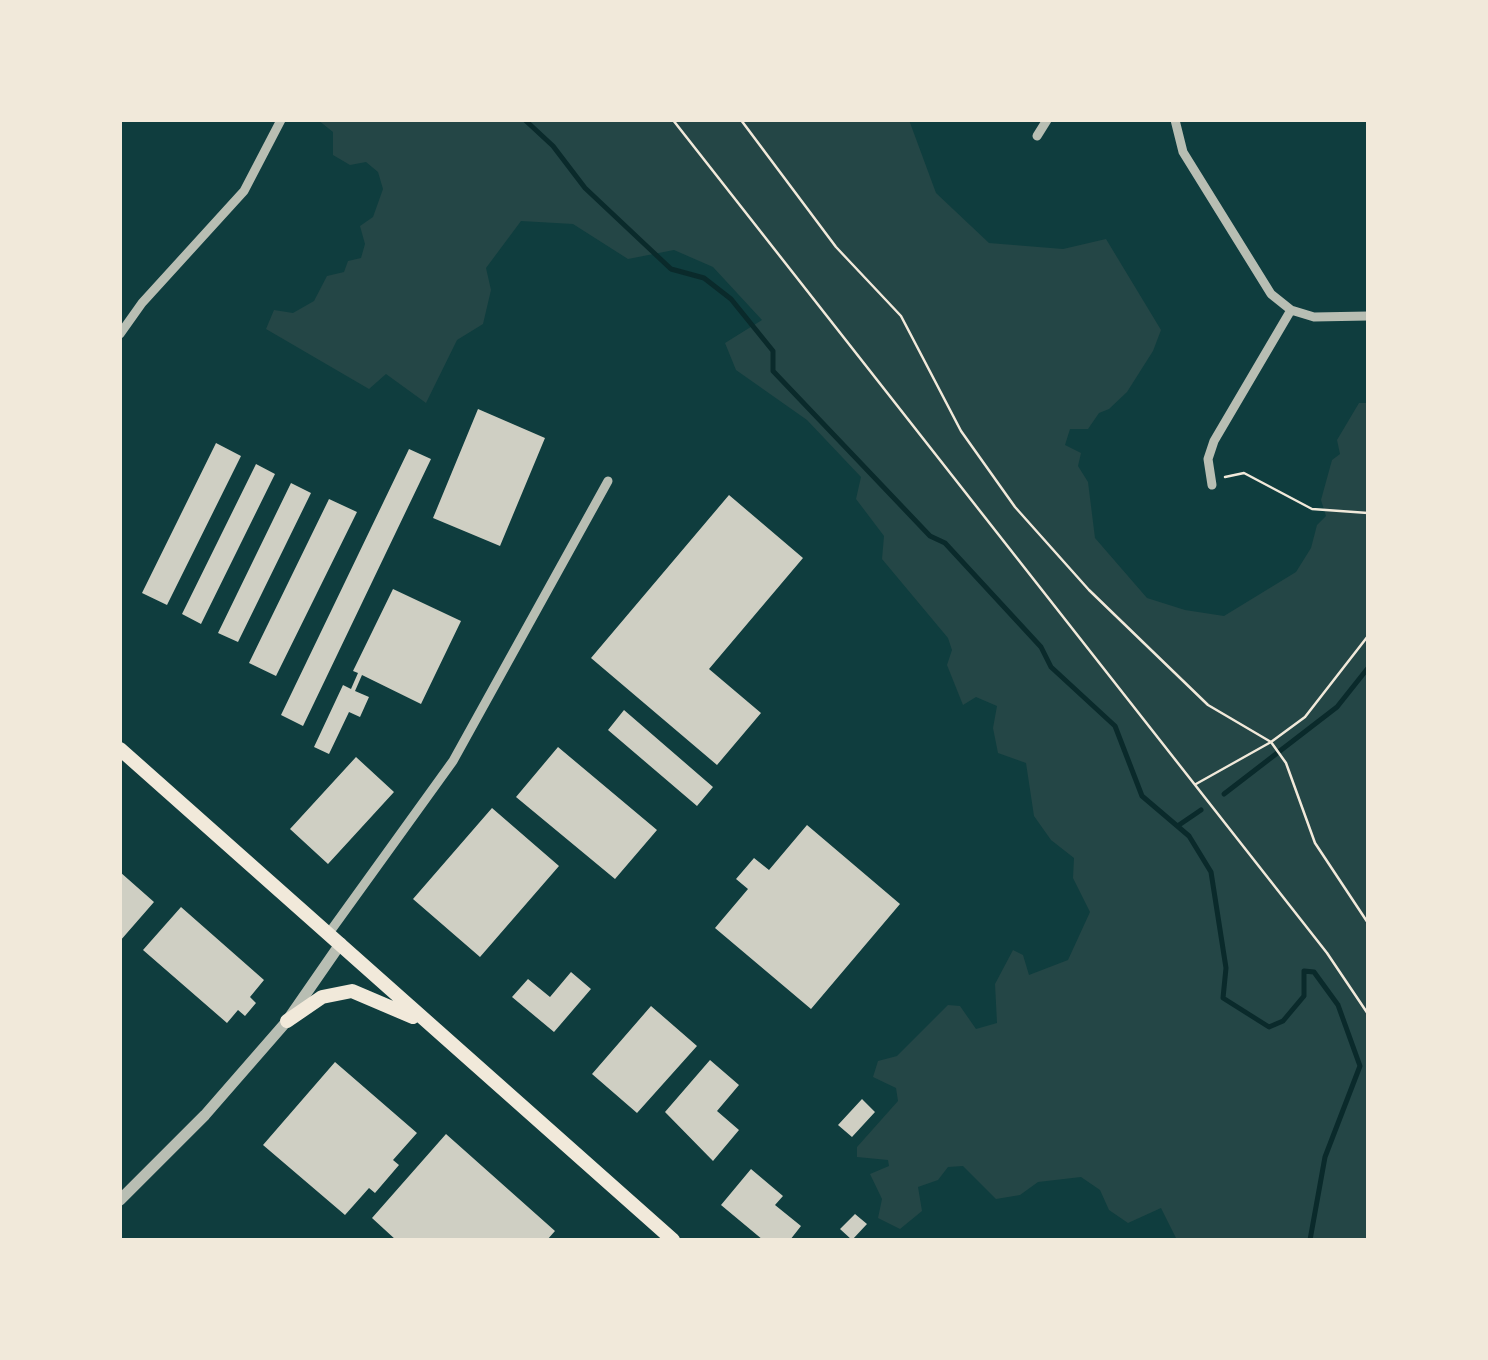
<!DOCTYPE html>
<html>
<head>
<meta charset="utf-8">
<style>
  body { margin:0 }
  #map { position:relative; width:1488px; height:1360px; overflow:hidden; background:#0f3d3e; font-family:Roboto,sans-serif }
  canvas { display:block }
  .frame { position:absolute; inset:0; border:122px solid #f1e9da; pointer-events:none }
</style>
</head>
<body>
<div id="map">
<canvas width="1488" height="1360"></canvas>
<div class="frame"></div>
</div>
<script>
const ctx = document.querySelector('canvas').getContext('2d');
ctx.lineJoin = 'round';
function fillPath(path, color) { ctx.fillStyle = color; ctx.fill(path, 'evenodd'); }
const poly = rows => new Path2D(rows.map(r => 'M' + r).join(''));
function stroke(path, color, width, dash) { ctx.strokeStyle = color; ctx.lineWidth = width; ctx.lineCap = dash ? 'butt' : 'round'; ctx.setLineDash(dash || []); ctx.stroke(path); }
fillPath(poly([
  [318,120,909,120,936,193,989,243,1063,249,1106,239,1161,330,1153,351,1127,392,1109,409,1099,413,1088,429,1070,429,1065,445,1081,453,1078,466,1088,482,1095,538,1147,598,1185,610,1224,616,1296,572,1311,548,1317,525,1326,516,1321,500,1332,460,1340,454,1337,440,1359,403,1368,403,1368,1240,1177,1240,1161,1208,1128,1223,1109,1210,1100,1190,1081,1177,1038,1182,1020,1195,996,1199,963,1166,948,1167,938,1180,918,1187,922,1211,900,1229,878,1218,882,1199,870,1174,889,1166,888,1160,857,1157,857,1147,898,1101,896,1088,873,1077,878,1061,897,1056,948,1005,960,1006,976,1029,997,1023,995,984,1013,950,1023,955,1029,975,1068,960,1090,912,1073,878,1074,858,1051,840,1034,816,1026,763,998,753,993,728,997,706,976,697,963,705,947,665,952,650,948,638,882,559,884,536,856,499,861,477,807,420,736,370,725,343,762,320,713,267,674,250,628,259,573,224,521,221,486,268,491,290,483,324,457,340,426,403,386,374,369,389,266,329,274,310,293,313,314,301,327,276,344,272,348,261,361,258,365,244,360,226,373,217,383,189,378,172,366,162,350,165,333,155,333,132]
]), '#244646');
stroke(poly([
  [525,120,553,146,585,188,671,269,704,278,731,299,773,351,773,371,930,536,945,543,1041,647,1051,667,1115,726,1142,796,1189,836,1211,872,1226,968,1223,998,1269,1027,1283,1021,1304,996,1304,971,1314,972,1338,1005,1360,1066,1325,1157,1310,1240],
  [1224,794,1337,707,1368,668],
  [1179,825,1201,810]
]), '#0a2a2b', 5);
fillPath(poly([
  [478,409,545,438,500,546,433,518],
  [216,443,241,456,167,605,142,593],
  [409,449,431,459,303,726,281,715],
  [256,464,275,474,201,624,182,614],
  [291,483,311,493,238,642,218,633],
  [729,495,803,558,709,669,761,713,717,765,591,658],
  [329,499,357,512,276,676,249,663],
  [393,589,461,621,421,704,362,675,355,691,369,697,360,717,349,712,329,754,314,747,343,685,351,689,358,673,353,671],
  [624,710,713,787,697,806,608,730],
  [558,747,657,830,615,879,516,797],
  [356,757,394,792,328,864,290,829],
  [492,808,559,866,480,957,413,899],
  [807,825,900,904,811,1009,715,928,748,889,736,879,754,858,769,870],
  [120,872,154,902,120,941],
  [181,907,264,980,250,997,256,1003,245,1016,238,1010,227,1023,143,950],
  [571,972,591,989,554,1032,512,997,528,979,550,997],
  [651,1006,697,1046,637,1113,592,1074],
  [710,1060,739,1085,717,1111,739,1130,713,1161,665,1112],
  [335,1062,417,1133,393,1160,399,1165,375,1193,369,1188,345,1215,263,1145],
  [862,1099,875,1112,852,1137,838,1125],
  [446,1134,555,1231,547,1240,396,1240,372,1218],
  [751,1169,783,1196,775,1205,801,1226,790,1240,763,1240,721,1205],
  [855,1214,867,1224,852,1240,840,1229]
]), '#cfcfc3');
stroke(poly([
  [673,120,1327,953,1368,1014],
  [741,120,836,247,901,316,961,431,1015,507,1089,590,1208,705,1271,742,1196,784],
  [1225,477,1244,473,1312,509,1368,513],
  [1368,636,1305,717,1271,742,1286,763,1315,843,1368,923]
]), '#f1e9da', 2.5);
stroke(poly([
  [1175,120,1183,152,1271,294,1291,310,1314,317,1368,316],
  [1037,136,1047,120],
  [120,334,142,303,244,191,281,120],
  [1212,485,1208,459,1214,441,1291,310],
  [329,933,453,761,608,481]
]), '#b8beb3', 9);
stroke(poly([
  [120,1200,205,1115,287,1021,341,943]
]), '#b8beb3', 11);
stroke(poly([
  [120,749,673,1240],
  [287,1021,322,997,352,991,413,1017]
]), '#f1e9da', 14);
</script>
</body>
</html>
